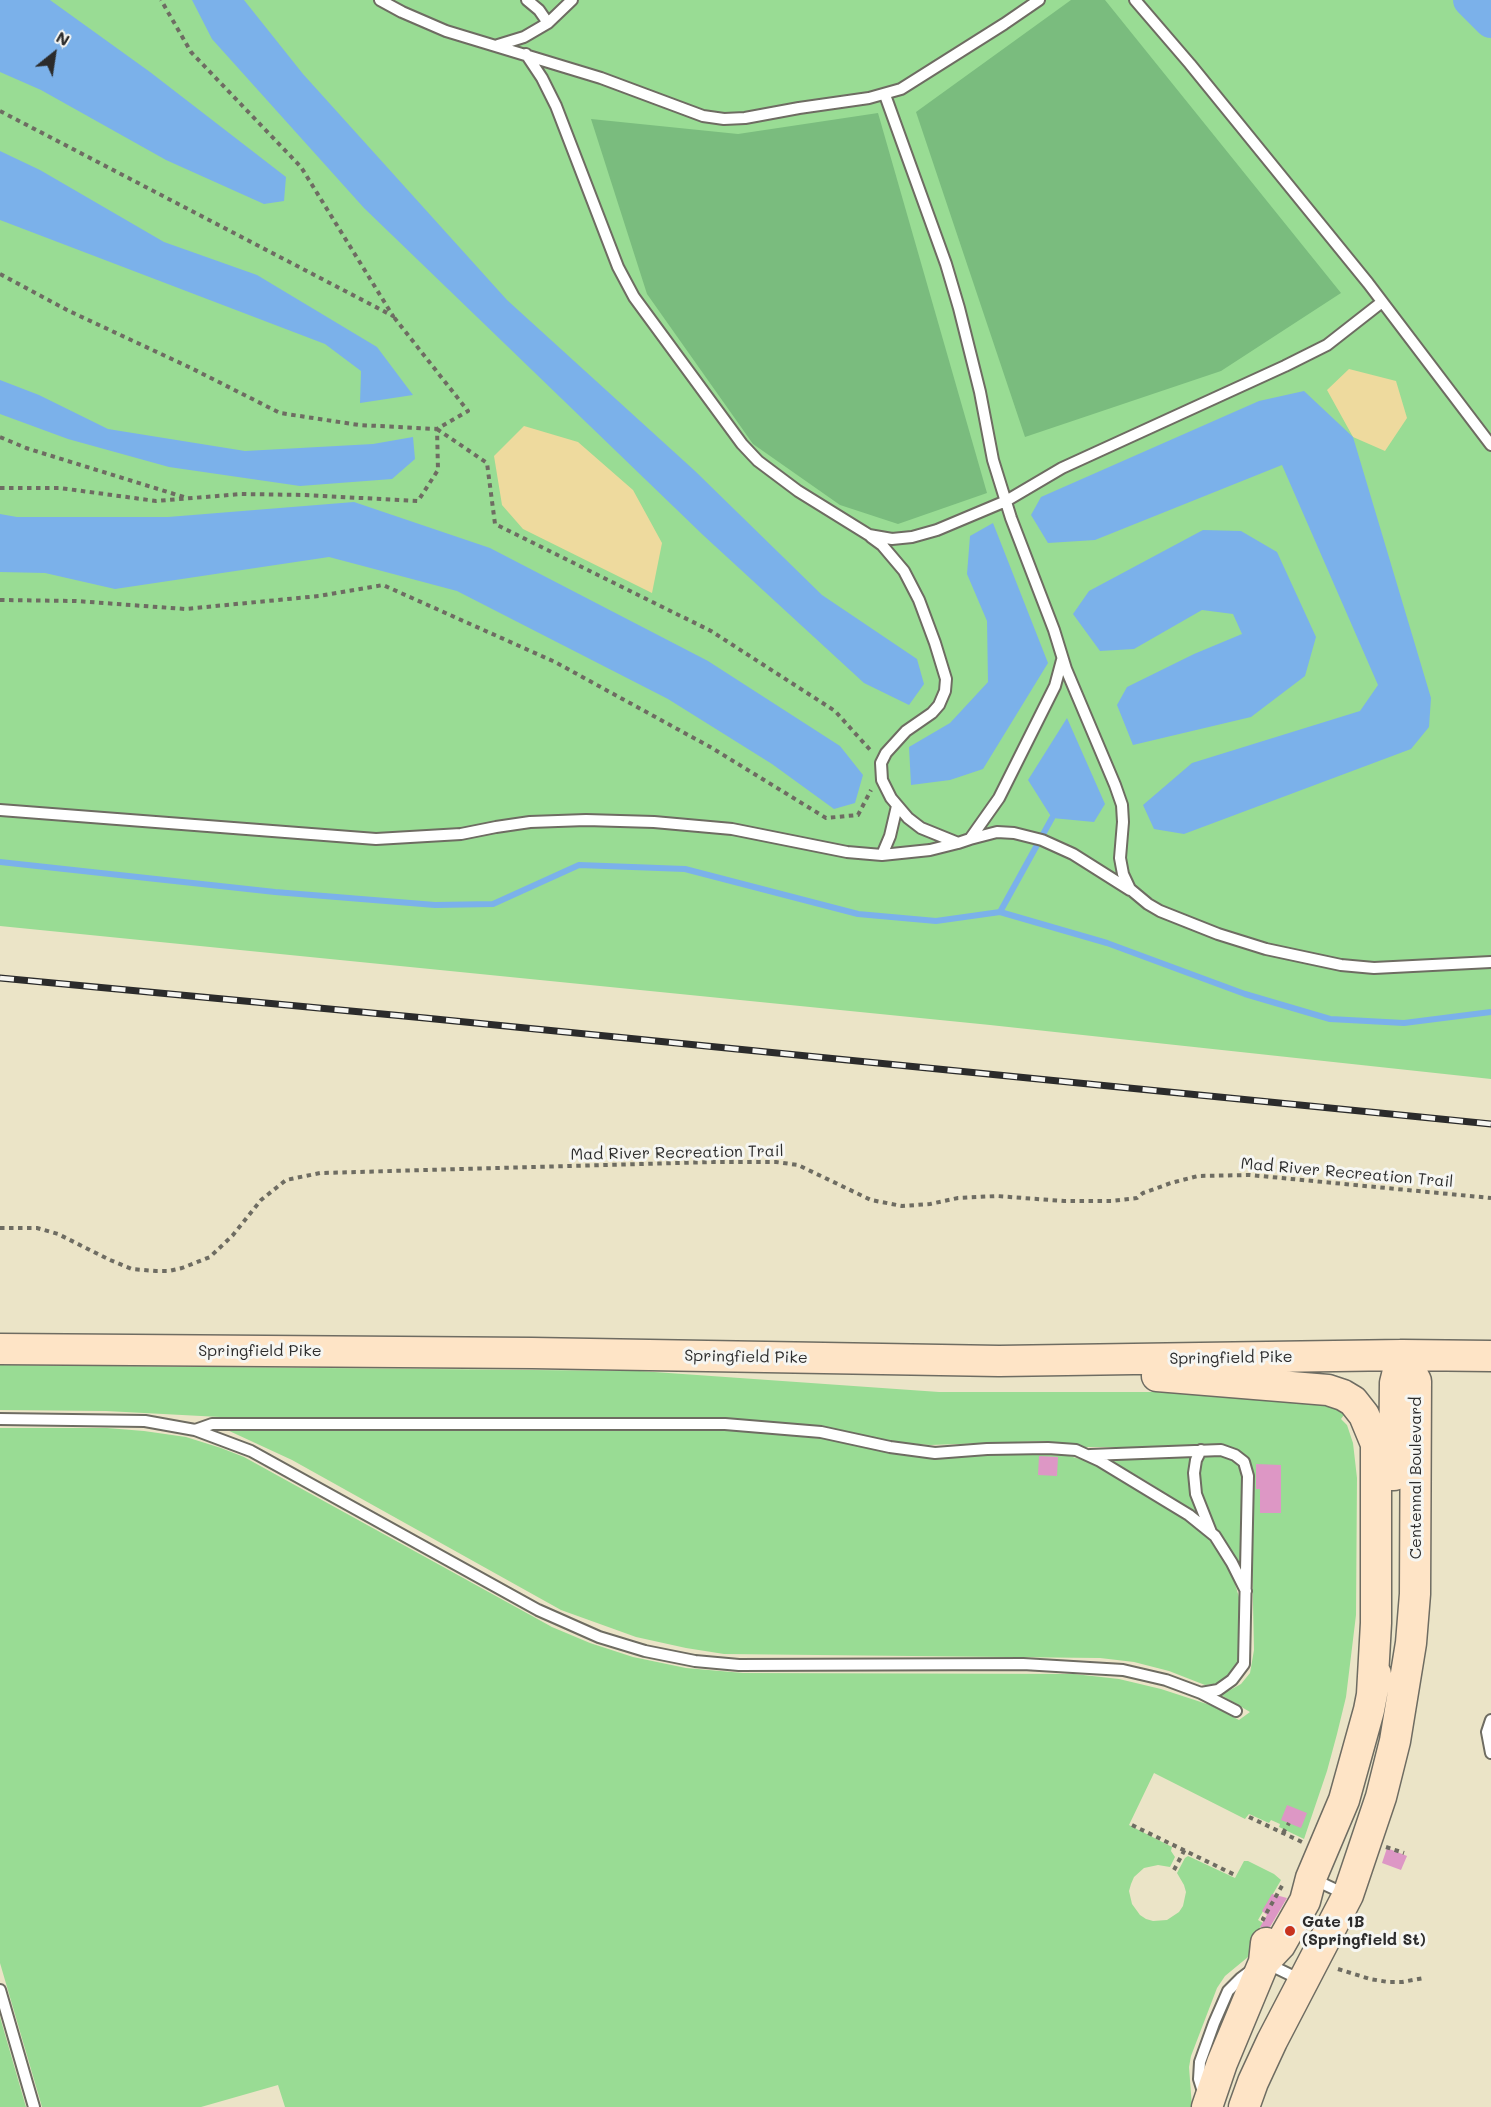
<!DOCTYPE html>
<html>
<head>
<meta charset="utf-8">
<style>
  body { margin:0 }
  #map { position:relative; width:1491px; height:2107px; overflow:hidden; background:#ebe4c7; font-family:Mali,sans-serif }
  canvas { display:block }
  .north { position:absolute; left:24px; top:24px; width:60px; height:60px; -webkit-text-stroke:4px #f6f6f2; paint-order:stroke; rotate:30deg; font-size:16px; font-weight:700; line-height:24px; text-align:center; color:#2b2b2b }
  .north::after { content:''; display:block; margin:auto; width:21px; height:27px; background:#2b2b2b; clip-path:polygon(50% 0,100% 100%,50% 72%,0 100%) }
</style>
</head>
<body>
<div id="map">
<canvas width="1491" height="2107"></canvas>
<div class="north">N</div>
</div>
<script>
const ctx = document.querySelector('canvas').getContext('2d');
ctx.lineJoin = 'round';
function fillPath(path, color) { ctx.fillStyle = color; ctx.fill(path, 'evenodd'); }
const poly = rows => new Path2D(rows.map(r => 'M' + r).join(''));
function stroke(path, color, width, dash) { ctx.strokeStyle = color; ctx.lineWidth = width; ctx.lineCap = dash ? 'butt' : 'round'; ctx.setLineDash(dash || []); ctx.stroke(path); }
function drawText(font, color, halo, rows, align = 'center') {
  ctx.font = font + ' Mali,sans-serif'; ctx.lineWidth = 6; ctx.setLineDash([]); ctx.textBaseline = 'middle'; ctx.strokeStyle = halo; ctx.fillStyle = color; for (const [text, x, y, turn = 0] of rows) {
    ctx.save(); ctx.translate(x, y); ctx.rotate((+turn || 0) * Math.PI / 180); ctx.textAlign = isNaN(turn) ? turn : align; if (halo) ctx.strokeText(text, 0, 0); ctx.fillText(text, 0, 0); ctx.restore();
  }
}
fillPath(poly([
  [0,0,1491,0,1491,1079,990,1025,0,926],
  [0,1365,640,1371,939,1392,1175,1392,1240,1398,1318,1399,1346,1412,1341,1419,1347,1425,1353,1443,1357,1478,1356,1615,1346,1697,1337,1734,1327,1771,1304,1839,1279,1827,1280,1824,1271,1820,1269,1823,1249,1814,1245,1819,1154,1773,1129,1825,1172,1847,1171,1851,1175,1857,1170,1867,1158,1865,1144,1868,1134,1877,1131,1884,1129,1891,1132,1904,1140,1915,1146,1919,1153,1921,1167,1920,1179,1912,1183,1906,1186,1892,1184,1885,1177,1873,1185,1858,1188,1856,1235,1878,1244,1861,1248,1861,1274,1874,1281,1880,1258,1920,1263,1923,1259,1929,1263,1933,1248,1957,1225,1976,1217,1988,1191,2056,1189,2067,1192,2107,285,2107,278,2085,201,2107,42,2107,0,1963,0,1428,107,1428,144,1431,186,1437,221,1448,244,1457,552,1627,590,1643,633,1657,686,1668,743,1673,1074,1674,1119,1679,1161,1689,1210,1705,1239,1720,1250,1712,1221,1695,1241,1684,1250,1673,1254,1650,1251,1511,1253,1475,1251,1465,1237,1453,1223,1447,1080,1447,1045,1441,930,1445,905,1443,834,1430,783,1423,718,1419,220,1417,106,1411,0,1410],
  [225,1429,723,1429,833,1440,902,1453,941,1458,1021,1451,1062,1454,1087,1461,1115,1475,1181,1513,1205,1533,1232,1574,1242,1607,1239,1665,1225,1680,1215,1684,1205,1685,1169,1671,1134,1662,1100,1658,724,1654,686,1648,636,1637,561,1610,292,1460],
  [1210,1454,1231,1459,1238,1466,1242,1475,1243,1569,1221,1538,1204,1519,1148,1482,1101,1456],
  [0,2017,26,2107,0,2107]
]), '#99dc94');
fillPath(poly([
  [1071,0,1105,0,1341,293,1221,371,1025,437,916,112],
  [878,113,987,493,898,524,840,505,753,444,647,294,591,119,738,134]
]), '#7abc7e');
fillPath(poly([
  [1349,369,1396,381,1407,418,1385,451,1353,437,1327,390],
  [524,426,578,442,633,490,662,543,652,593,523,529,502,505,494,456]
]), '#eeda9e');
fillPath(poly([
  [0,0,50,0,150,72,286,177,284,201,264,204,166,160,41,90,0,72],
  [192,0,244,0,303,74,507,300,695,471,822,595,917,659,924,684,909,705,864,683,703,535,364,208,212,39],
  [0,151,40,170,164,242,257,275,377,347,413,395,360,403,361,371,325,344,0,220],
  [0,380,39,395,108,429,245,451,373,444,413,437,415,459,392,479,300,486,169,467,68,439,0,414],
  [1304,391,1353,437,1431,698,1429,727,1411,749,1184,834,1154,829,1143,805,1192,763,1360,711,1378,685,1282,465,1095,540,1048,543,1031,515,1041,497,1259,401],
  [354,502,490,548,708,661,840,746,863,775,855,803,834,809,772,764,668,699,457,591,397,575,329,557,115,589,45,573,0,572,0,514,17,517,168,517],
  [993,523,1048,663,983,769,950,780,911,785,909,747,950,723,988,682,987,621,967,574,970,536],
  [1203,530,1241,531,1277,552,1316,637,1305,676,1251,717,1133,745,1117,705,1127,687,1194,654,1242,634,1233,614,1202,610,1134,649,1100,651,1073,614,1089,591],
  [1067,718,1105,804,1094,822,1052,818,1028,780]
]), '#7bb1ea');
stroke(poly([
  [0,862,275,892,435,905,493,904,579,865,685,869,858,914,936,921,1000,912,1107,943,1245,994,1330,1019,1404,1023,1491,1012],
  [1000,912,1052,818]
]), '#7bb1ea', 6);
stroke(poly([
  [1470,0,1491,21]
]), '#7bb1ea', 34);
fillPath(poly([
  [1039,1456,1058,1457,1057,1476,1038,1475],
  [1256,1464,1281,1465,1281,1513,1260,1513,1260,1489,1256,1489],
  [1287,1805,1307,1813,1301,1828,1281,1820],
  [1387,1848,1407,1856,1401,1870,1382,1863],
  [1272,1894,1287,1898,1270,1927,1260,1927,1267,1915,1262,1911]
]), '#dd97c5');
const lane = poly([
  [380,0,402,12,446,31,601,78,703,116,724,119,745,118,799,108,869,98,901,89,1004,24,1039,0],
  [527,0,539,10,548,23],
  [1135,0,1190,64,1368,283,1491,445],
  [498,45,524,37,548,23,572,0],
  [526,54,542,78,556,106,618,267,634,297,742,444,758,461,798,491,869,535,892,539,912,537,937,530,1006,501,1062,468,1285,366,1327,345,1382,302],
  [885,95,946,264,959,308,980,392,993,460,1011,518,1054,630,1066,669,1115,785,1122,805,1123,822,1120,858,1123,874,1130,889,1148,904,1160,911,1218,934,1266,949,1341,965,1374,968,1491,962],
  [871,537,882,545,904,571,919,600,935,643,946,679,945,691,939,705,932,713,906,731,886,753,881,763,882,780,891,798,908,818,921,828,958,843,970,839,999,798,1055,686,1062,660],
  [0,810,376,839,461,834,496,827,530,822,586,820,654,822,732,829,847,852,882,855,930,850,958,843],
  [970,839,997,832,1014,833,1042,840,1073,854,1130,890],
  [882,855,890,836,897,806],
  [0,1419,145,1421,195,1430,251,1451,538,1610,599,1637,645,1651,695,1661,739,1665,1023,1664,1123,1670,1166,1680,1201,1693,1236,1711],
  [195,1430,212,1424,725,1424,821,1432,890,1447,935,1453,987,1449,1048,1448,1076,1450,1100,1461,1189,1515,1215,1536,1232,1563,1246,1591],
  [1201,1450,1196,1460,1194,1473,1196,1494,1211,1532],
  [1090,1455,1221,1450,1235,1455,1244,1462,1248,1476,1244,1664,1232,1680,1218,1690,1201,1693],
  [1491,1720,1487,1732,1491,1753],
  [1313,1879,1347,1895],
  [1266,1963,1301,1980],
  [0,1990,34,2107],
  [1204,2095,1199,2079,1200,2062,1214,2023,1228,1991,1241,1978,1253,1969]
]);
const secondary = poly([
  [0,1349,532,1353,999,1361,1402,1355,1491,1356],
  [1157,1376,1328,1390,1343,1395,1353,1401,1364,1415,1376,1444,1376,1623,1372,1694],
  [1394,1475,1395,1383,1402,1355],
  [1264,1962,1280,1945,1305,1901,1311,1878,1344,1800,1369,1710,1376,1674],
  [1207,2107,1222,2063,1264,1962,1266,1943],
  [1244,2107,1253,2082,1272,2041,1348,1895,1381,1797,1395,1741,1411,1643,1415,1594,1416,1381,1402,1355]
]);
stroke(lane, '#6e6c62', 14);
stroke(secondary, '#6e6c62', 33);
stroke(poly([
  [0,111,393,316,301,167,191,52,161,0],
  [0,274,69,311,191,368,280,413,359,425,437,429,468,411,393,316],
  [437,429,487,463,495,524,711,631,835,711,872,752],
  [0,437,26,448,187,498],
  [0,488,60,488,156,501,241,494,304,495,418,501,438,470,437,429],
  [0,600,76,601,185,609,319,596,383,585,555,662,712,748,826,818,858,815,871,790],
  [0,1228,37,1228,58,1234,110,1260,132,1269,156,1271,169,1271,182,1268,210,1257,233,1235,261,1200,286,1180,320,1173,715,1162,776,1162,798,1165,871,1200,902,1206,930,1204,958,1198,997,1196,1064,1201,1112,1201,1137,1198,1143,1193,1171,1183,1198,1176,1250,1175,1491,1198],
  [1249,1817,1302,1842],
  [1132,1825,1235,1875],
  [1283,1833,1289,1823],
  [1386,1847,1404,1853],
  [1174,1870,1185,1849],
  [1265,1920,1263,1919,1283,1884],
  [1338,1969,1370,1979,1388,1982,1402,1982,1424,1978]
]), '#6e6c62', 4, [4.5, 4.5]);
stroke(lane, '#fff', 10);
stroke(secondary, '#fee4c6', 30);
const rail = poly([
  [0,978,425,1018,1491,1124]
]);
stroke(rail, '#2b2b2b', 7);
stroke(rail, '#f6f6f2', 4.5, [14]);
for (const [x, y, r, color] of [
  [1290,1931,6,"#c8321e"]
]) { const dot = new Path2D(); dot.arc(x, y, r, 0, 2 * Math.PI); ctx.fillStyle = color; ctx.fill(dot); stroke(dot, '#f6f6f2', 2); }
drawText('16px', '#2b2b2b', '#f6f6f2', [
  ["Mad River Recreation Trail",677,1153,-1],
  ["Mad River Recreation Trail",1347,1173,5],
  ["Springfield Pike",260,1351],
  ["Springfield Pike",746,1357,1],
  ["Springfield Pike",1231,1358,-1],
  ["Centennal Boulevard",1416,1478,-90]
]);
drawText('bold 16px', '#2b2b2b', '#f6f6f2', [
  ["Gate 1B",1302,1922],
  ["(Springfield St)",1302,1940]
], 'left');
</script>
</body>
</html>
